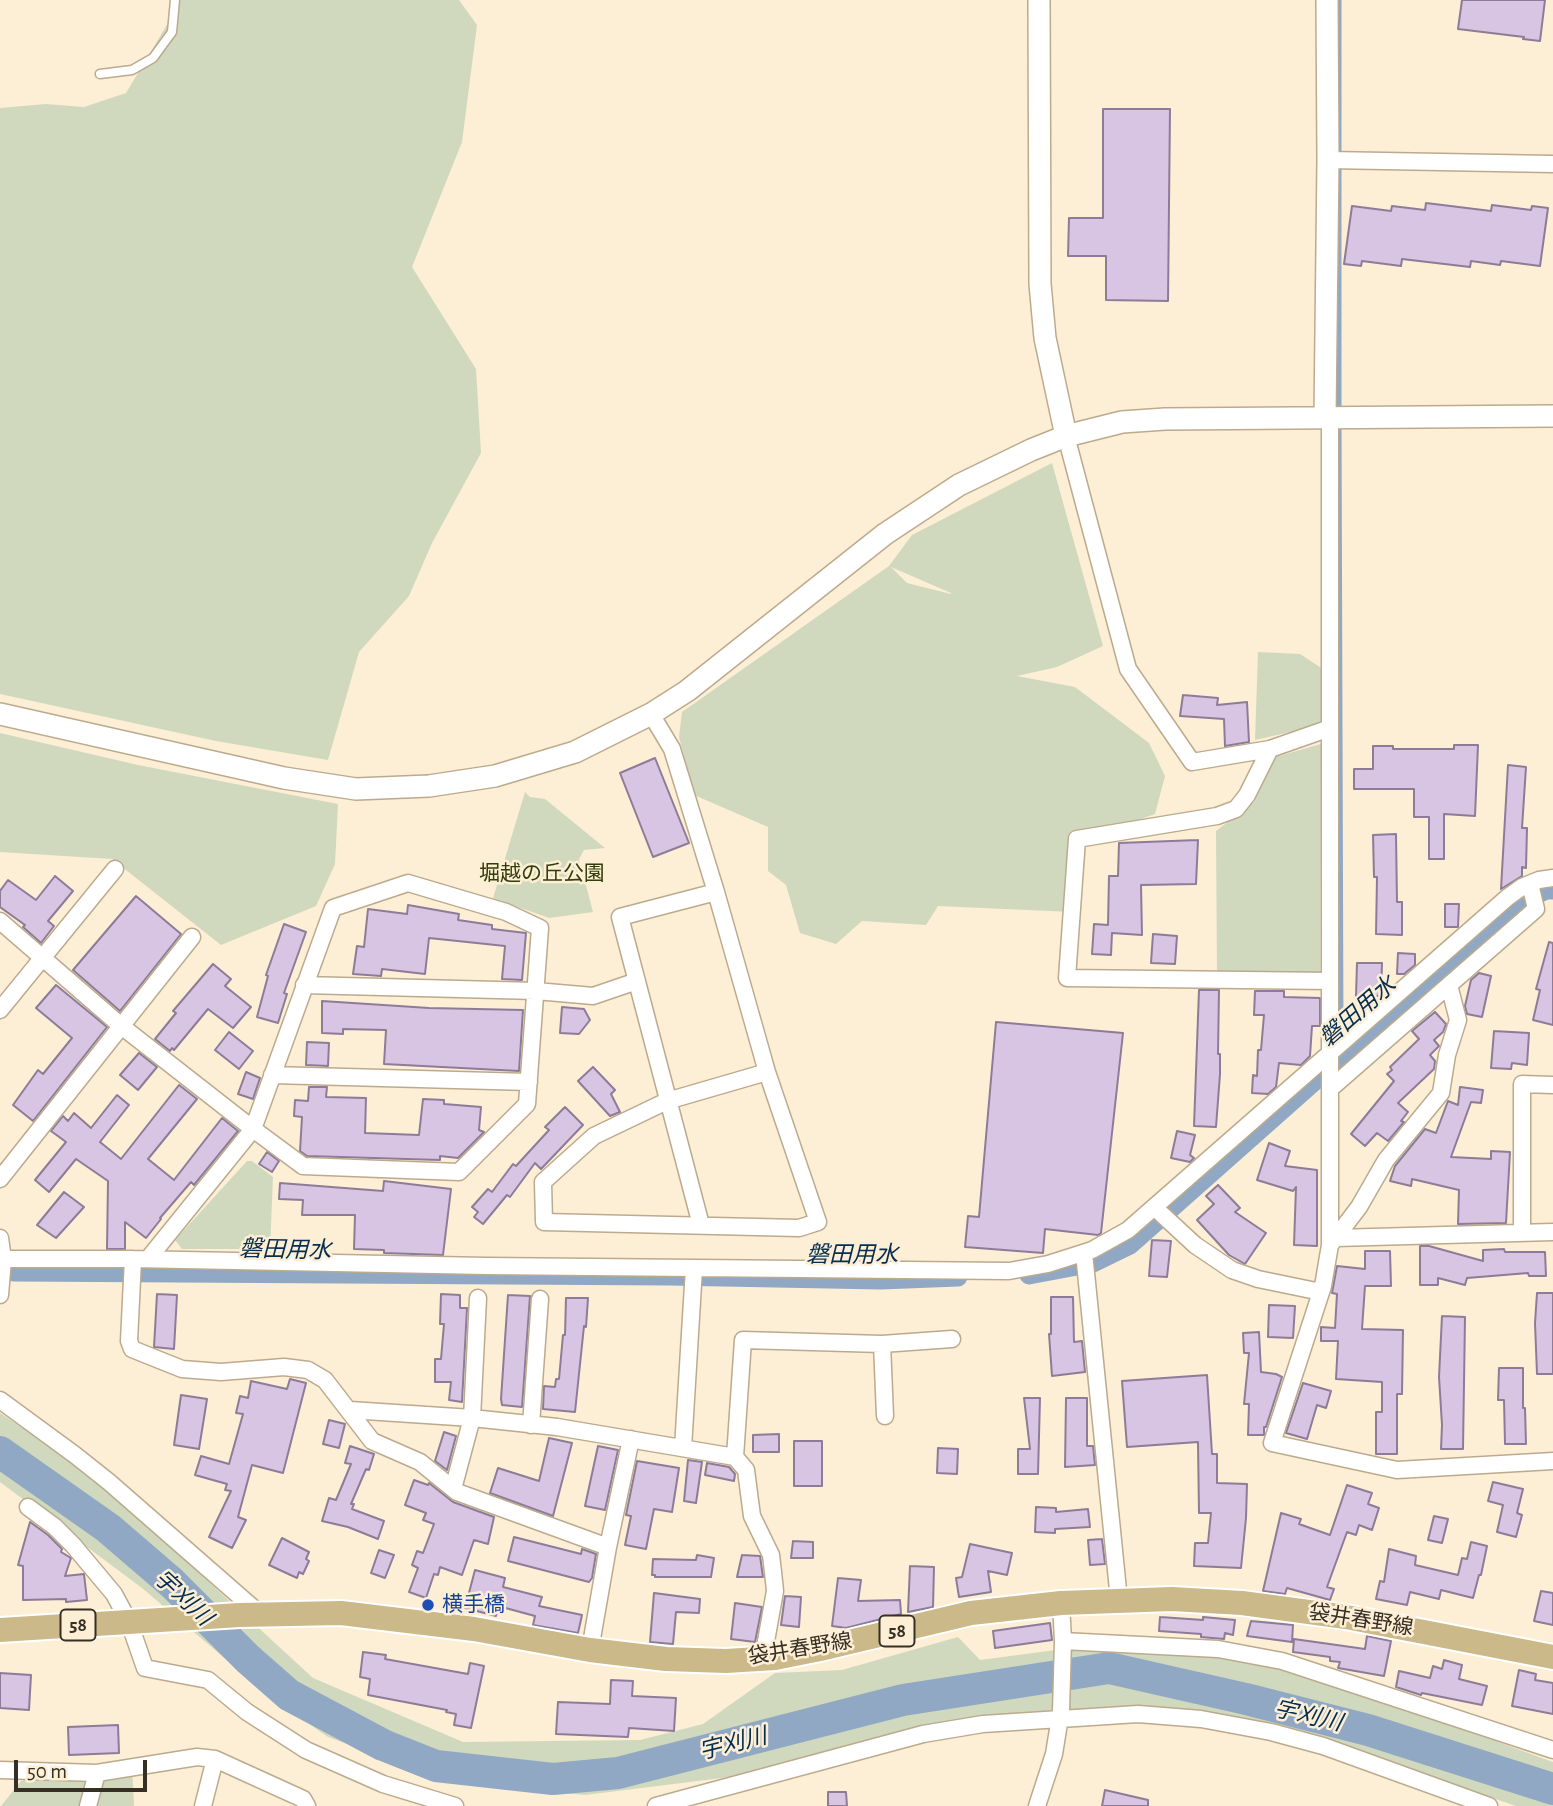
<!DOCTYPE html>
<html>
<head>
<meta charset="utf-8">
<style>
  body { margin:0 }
  #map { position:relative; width:1553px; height:1806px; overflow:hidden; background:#fdeed6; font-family:"Alegreya Sans",sans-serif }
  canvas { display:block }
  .scale { position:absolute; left:14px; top:1760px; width:133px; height:32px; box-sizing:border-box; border:4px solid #362f23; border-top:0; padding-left:9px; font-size:21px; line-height:24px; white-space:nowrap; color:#362f23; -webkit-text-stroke:5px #fdeed6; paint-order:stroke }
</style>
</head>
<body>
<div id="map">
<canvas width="1553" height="1806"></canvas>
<div class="scale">50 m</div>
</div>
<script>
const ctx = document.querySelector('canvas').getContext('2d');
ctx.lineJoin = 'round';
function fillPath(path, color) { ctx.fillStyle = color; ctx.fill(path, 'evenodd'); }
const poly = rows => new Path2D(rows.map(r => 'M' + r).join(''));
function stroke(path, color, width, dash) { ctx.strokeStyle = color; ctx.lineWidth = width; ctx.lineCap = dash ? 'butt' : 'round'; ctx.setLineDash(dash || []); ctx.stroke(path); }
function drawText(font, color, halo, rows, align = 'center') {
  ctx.font = font + ' "Alegreya Sans","Noto Sans JP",sans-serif'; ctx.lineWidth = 5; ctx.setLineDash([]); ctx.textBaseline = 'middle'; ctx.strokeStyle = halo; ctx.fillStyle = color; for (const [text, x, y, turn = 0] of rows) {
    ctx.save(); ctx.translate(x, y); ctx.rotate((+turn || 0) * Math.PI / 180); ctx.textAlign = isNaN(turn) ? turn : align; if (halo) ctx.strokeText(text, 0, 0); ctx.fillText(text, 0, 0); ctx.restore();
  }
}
fillPath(poly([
  [175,0,459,0,477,25,462,142,412,267,476,369,481,453,432,543,409,596,359,652,328,760,216,741,0,694,0,108,46,104,84,107,126,93,174,13],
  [1052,463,1103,646,1057,667,1017,676,1075,687,1149,743,1165,776,1155,814,1070,844,1072,912,938,906,926,925,862,921,836,944,800,933,786,885,768,871,768,827,694,795,679,737,682,712,889,566,912,535],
  [891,567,951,593,951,594,907,583],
  [1258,652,1300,654,1323,669,1321,725,1255,740],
  [0,733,138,765,338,804,335,864,316,906,221,945,112,859,0,852],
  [1321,744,1320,975,1217,974,1216,831,1254,802,1275,757],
  [525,792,530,797,545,799,605,848,584,850,579,859,593,912,549,918,493,898],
  [247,1161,252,1161,273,1177,270,1249,182,1249,175,1240],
  [0,1413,87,1470,313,1678,463,1742,640,1740,703,1724,775,1673,842,1670,958,1637,980,1660,1071,1648,1269,1659,1553,1762,1553,1806,1516,1806,1322,1740,1188,1710,1118,1708,991,1716,746,1775,585,1795,457,1784,328,1737,269,1696,142,1588,0,1482],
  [132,1765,134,1806,1,1806,21,1781,60,1768]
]), '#d0d9be');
stroke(poly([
  [1339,413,1339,0],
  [1339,423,1341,1036]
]), '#90a8c3', 5);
stroke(poly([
  [14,1272,670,1276,881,1280,958,1277],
  [1029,1275,1093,1263,1130,1245,1342,1057,1520,902,1546,890,1553,890]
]), '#90a8c3', 19);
stroke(poly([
  [0,1452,108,1528,172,1583,248,1659,289,1695,383,1745,436,1766,553,1779,618,1773,903,1700,1109,1668,1246,1699,1368,1730,1553,1789]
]), '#90a8c3', 32);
const building = poly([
  [1462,0,1545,0,1540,41,1523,39,1524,37,1458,29,1462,0],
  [1103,109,1170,109,1168,301,1106,300,1106,256,1068,256,1069,218,1103,218,1103,109],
  [1426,203,1491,211,1492,205,1531,210,1532,206,1548,208,1540,266,1501,261,1500,265,1471,261,1470,267,1402,259,1401,266,1362,261,1361,266,1344,264,1352,206,1391,211,1392,206,1425,210,1426,203],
  [1183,695,1218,698,1217,705,1247,702,1249,742,1225,746,1224,719,1180,716,1183,695],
  [1454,745,1478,745,1475,816,1444,814,1444,859,1429,859,1429,817,1414,817,1414,789,1354,789,1354,769,1373,769,1373,746,1393,746,1393,749,1454,749,1454,745],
  [655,758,689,843,653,857,620,773,655,758],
  [1508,765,1526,767,1522,828,1527,828,1526,868,1522,867,1522,876,1501,889,1508,765],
  [1396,834,1397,902,1402,902,1402,935,1376,934,1377,877,1374,877,1373,835,1396,834],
  [1198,840,1196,884,1141,885,1142,935,1112,933,1111,955,1092,954,1094,924,1108,925,1109,876,1118,876,1119,843,1198,840],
  [55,876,73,891,48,921,54,926,41,943,23,927,25,925,0,907,0,891,8,880,36,900,55,876],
  [136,896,181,934,120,1011,73,970,136,896],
  [1445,904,1459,904,1458,927,1445,927,1445,904],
  [408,905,459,914,458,920,492,925,492,929,526,933,522,980,502,979,505,946,429,938,425,974,382,969,381,976,353,974,357,946,364,947,368,909,407,914,408,905],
  [284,924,306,932,284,993,287,994,278,1023,257,1017,268,976,266,975,284,924],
  [1153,934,1177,936,1175,964,1151,963,1153,934],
  [1549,942,1553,943,1553,1025,1533,1020,1540,990,1536,989,1549,942],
  [1398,953,1415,954,1415,965,1404,974,1397,974,1398,953],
  [1357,963,1382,963,1381,994,1379,996,1356,996,1357,963],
  [213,964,231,979,225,986,251,1007,233,1028,208,1009,174,1050,172,1048,170,1051,155,1039,176,1013,173,1011,213,964],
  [1479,973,1491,976,1482,1017,1467,1014,1465,1006,1471,980,1479,973],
  [56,985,107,1027,33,1121,13,1105,38,1070,43,1074,72,1038,36,1008,56,985],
  [1199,990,1219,990,1218,1054,1220,1054,1220,1074,1216,1127,1194,1126,1199,990],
  [1255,991,1284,991,1284,997,1320,998,1320,1026,1312,1026,1310,1056,1301,1065,1279,1063,1276,1087,1268,1094,1252,1093,1253,1075,1257,1076,1258,1050,1261,1050,1264,1015,1254,1015,1255,991],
  [322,1001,429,1008,523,1010,519,1071,384,1064,386,1030,343,1029,343,1034,322,1033,322,1001],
  [562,1007,584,1009,590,1020,579,1034,560,1033,562,1007],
  [1435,1012,1446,1024,1443,1032,1434,1040,1439,1046,1430,1055,1435,1061,1434,1069,1398,1103,1408,1112,1401,1121,1404,1122,1388,1141,1377,1133,1365,1146,1351,1134,1394,1081,1387,1074,1392,1070,1390,1067,1419,1039,1412,1031,1435,1012],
  [996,1022,1123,1033,1101,1233,1098,1235,1045,1229,1043,1253,965,1247,968,1216,979,1217,996,1022],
  [1494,1031,1529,1033,1527,1065,1512,1063,1511,1069,1491,1068,1494,1031],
  [229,1032,253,1051,239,1069,215,1050,229,1032],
  [307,1042,329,1043,328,1066,306,1065,307,1042],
  [139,1053,157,1067,138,1090,120,1075,139,1053],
  [593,1067,615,1090,611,1094,620,1112,610,1116,578,1081,593,1067],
  [246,1072,260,1078,253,1099,238,1094,246,1072],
  [179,1085,197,1099,148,1159,174,1180,222,1118,238,1131,194,1185,191,1182,160,1218,161,1219,146,1238,125,1222,125,1249,107,1249,108,1181,76,1159,49,1192,35,1180,66,1142,51,1131,63,1116,68,1121,74,1113,91,1128,117,1095,129,1105,100,1142,121,1159,179,1085],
  [309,1087,327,1087,326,1097,366,1098,365,1133,419,1135,423,1099,444,1100,444,1104,481,1107,479,1130,484,1132,458,1158,440,1156,440,1160,307,1156,300,1151,302,1117,294,1116,295,1100,308,1101,309,1087],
  [1460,1087,1483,1090,1481,1103,1471,1102,1451,1157,1491,1159,1491,1151,1510,1152,1506,1223,1458,1224,1459,1190,1412,1179,1411,1186,1390,1181,1395,1166,1425,1129,1436,1133,1448,1101,1458,1105,1460,1087],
  [565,1107,583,1125,541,1169,535,1163,510,1197,507,1195,483,1224,474,1217,478,1212,472,1207,488,1189,492,1192,513,1164,516,1166,549,1130,545,1127,565,1107],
  [1177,1131,1195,1135,1190,1155,1194,1158,1190,1162,1171,1158,1177,1131],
  [1269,1143,1290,1151,1285,1166,1317,1170,1317,1246,1294,1245,1296,1187,1293,1191,1257,1180,1269,1143],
  [267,1152,279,1161,272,1172,259,1164,267,1152],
  [384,1181,451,1189,443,1255,384,1253,384,1250,354,1249,355,1215,302,1215,303,1200,279,1199,280,1183,383,1191,384,1181],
  [1218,1185,1240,1208,1235,1212,1266,1233,1245,1264,1229,1255,1197,1220,1214,1204,1206,1196,1218,1185],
  [64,1192,84,1207,56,1238,37,1225,64,1192],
  [1152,1240,1171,1241,1167,1277,1149,1276,1152,1240],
  [1420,1246,1429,1246,1483,1261,1483,1250,1504,1249,1505,1252,1545,1252,1546,1276,1529,1276,1528,1273,1467,1278,1465,1285,1438,1278,1438,1285,1420,1285,1420,1246],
  [1365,1251,1390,1251,1391,1286,1365,1286,1362,1329,1403,1330,1402,1394,1397,1394,1397,1454,1376,1454,1376,1412,1382,1412,1382,1382,1336,1379,1338,1341,1321,1341,1321,1327,1335,1328,1337,1294,1332,1293,1337,1266,1365,1269,1365,1251],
  [1537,1293,1553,1293,1553,1374,1537,1374,1535,1323,1537,1293],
  [157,1294,177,1295,174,1349,154,1347,157,1294],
  [441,1294,460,1295,460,1308,467,1308,462,1402,449,1400,451,1382,435,1382,435,1359,441,1359,444,1324,440,1324,441,1294],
  [508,1295,530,1296,522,1407,502,1405,501,1399,508,1295],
  [1051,1297,1073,1297,1074,1342,1082,1341,1085,1372,1052,1376,1049,1334,1051,1334,1051,1297],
  [566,1298,588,1298,586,1327,584,1326,575,1412,543,1409,544,1386,555,1387,556,1379,559,1379,563,1335,565,1335,566,1298],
  [1269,1305,1295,1306,1293,1338,1268,1337,1269,1305],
  [1442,1316,1465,1317,1463,1449,1441,1449,1442,1425,1439,1377,1442,1316],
  [1259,1332,1261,1372,1276,1374,1282,1377,1266,1427,1264,1427,1264,1435,1248,1435,1249,1404,1244,1404,1249,1353,1244,1353,1243,1333,1259,1332],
  [1499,1368,1523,1368,1523,1408,1525,1408,1526,1444,1505,1444,1504,1400,1498,1400,1499,1368],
  [1207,1375,1212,1454,1217,1454,1217,1483,1247,1484,1246,1518,1241,1568,1194,1566,1195,1543,1208,1543,1211,1513,1199,1513,1198,1442,1127,1447,1122,1381,1207,1375],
  [290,1379,306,1383,283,1473,252,1465,238,1517,246,1520,232,1548,209,1537,231,1491,225,1490,227,1484,195,1475,201,1456,229,1464,243,1414,236,1413,240,1396,248,1398,251,1381,287,1389,290,1379],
  [1303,1383,1331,1391,1326,1408,1317,1405,1307,1439,1286,1433,1303,1383],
  [181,1395,207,1399,199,1449,174,1445,181,1395],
  [1024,1398,1040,1398,1038,1474,1018,1474,1018,1449,1030,1449,1024,1398],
  [1066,1398,1087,1398,1087,1446,1093,1446,1095,1465,1065,1467,1066,1398],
  [329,1420,345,1424,339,1448,323,1444,329,1420],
  [444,1432,456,1436,447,1470,435,1461,444,1432],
  [779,1434,779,1452,753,1452,753,1435,779,1434],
  [549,1438,572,1443,553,1516,490,1493,498,1468,539,1481,549,1438],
  [794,1441,822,1441,822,1486,794,1486,794,1441],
  [350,1446,374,1454,369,1470,366,1469,351,1504,354,1504,352,1509,384,1521,378,1539,348,1527,322,1521,329,1498,336,1500,351,1464,345,1463,350,1446],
  [598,1446,618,1450,605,1510,585,1506,598,1446],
  [938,1448,958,1449,957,1474,937,1473,938,1448],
  [688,1460,702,1462,696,1503,684,1501,688,1460],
  [637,1461,679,1468,672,1512,654,1509,646,1549,625,1545,631,1516,626,1515,637,1461],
  [707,1463,729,1467,735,1474,734,1481,705,1475,707,1463],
  [414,1480,428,1485,429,1483,453,1502,494,1517,488,1544,474,1540,462,1575,440,1567,438,1575,434,1574,426,1598,409,1592,418,1568,412,1565,417,1551,423,1553,434,1524,423,1520,426,1513,405,1505,414,1480],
  [1493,1482,1523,1489,1517,1513,1522,1515,1516,1537,1497,1532,1503,1505,1488,1501,1493,1482],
  [1347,1485,1372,1493,1368,1504,1379,1508,1372,1530,1359,1525,1356,1535,1347,1532,1327,1587,1334,1589,1330,1600,1287,1588,1285,1594,1263,1591,1281,1513,1301,1519,1299,1524,1330,1535,1347,1485],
  [1036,1507,1056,1508,1056,1512,1088,1509,1090,1527,1055,1529,1055,1533,1035,1532,1036,1507],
  [1434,1516,1448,1519,1442,1543,1428,1540,1434,1516],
  [30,1522,48,1535,62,1549,61,1552,71,1558,65,1576,84,1574,87,1600,66,1602,66,1599,23,1600,23,1566,18,1565,30,1522],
  [514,1537,581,1554,582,1549,596,1554,592,1578,589,1582,508,1561,514,1537],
  [282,1538,309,1552,306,1559,309,1561,303,1574,299,1572,297,1578,269,1565,282,1538],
  [1102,1539,1105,1564,1090,1565,1088,1540,1102,1539],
  [793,1541,813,1542,813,1558,791,1558,793,1541],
  [1471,1542,1487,1546,1481,1575,1479,1575,1473,1598,1441,1590,1439,1599,1410,1592,1407,1605,1376,1599,1380,1581,1384,1582,1389,1549,1416,1556,1415,1565,1458,1575,1462,1558,1467,1559,1471,1542],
  [970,1544,1012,1553,1007,1575,988,1571,991,1592,959,1597,956,1578,962,1577,970,1544],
  [379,1550,394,1555,385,1578,371,1573,379,1550],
  [697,1555,714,1558,711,1577,655,1577,655,1575,652,1575,653,1559,696,1560,697,1555],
  [742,1555,760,1556,763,1577,737,1577,742,1555],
  [910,1566,934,1567,933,1607,908,1612,910,1566],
  [475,1570,505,1578,503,1587,542,1597,539,1606,582,1615,578,1633,533,1625,535,1616,498,1606,496,1616,465,1608,475,1570],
  [838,1578,861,1580,858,1601,900,1600,901,1614,846,1628,832,1626,838,1578],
  [1541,1591,1553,1593,1553,1625,1534,1621,1541,1591],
  [654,1593,700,1599,699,1613,676,1612,673,1644,650,1642,654,1593],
  [785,1596,801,1597,799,1627,781,1625,785,1596],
  [735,1603,762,1607,755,1642,731,1639,735,1603],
  [1160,1617,1203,1620,1203,1617,1235,1620,1233,1635,1225,1633,1224,1639,1201,1637,1201,1634,1159,1631,1160,1617],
  [1251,1621,1293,1625,1292,1642,1247,1636,1251,1621],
  [1050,1623,1052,1640,995,1648,993,1631,1050,1623],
  [1367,1636,1391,1641,1384,1676,1338,1668,1340,1662,1330,1661,1330,1657,1293,1652,1294,1639,1365,1649,1367,1636],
  [363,1652,386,1655,385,1659,468,1674,470,1663,484,1666,471,1728,454,1725,456,1714,446,1712,447,1710,368,1695,370,1679,360,1677,363,1652],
  [1444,1660,1462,1665,1459,1679,1487,1686,1482,1705,1422,1693,1421,1695,1396,1687,1399,1671,1430,1678,1433,1666,1442,1669,1444,1660],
  [1519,1670,1536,1674,1535,1680,1553,1683,1553,1714,1512,1706,1519,1670],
  [0,1673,31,1675,29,1710,0,1708,0,1673],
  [611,1680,633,1681,632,1696,676,1698,674,1731,629,1728,628,1737,556,1734,558,1702,610,1704,611,1680],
  [118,1725,119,1753,69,1755,68,1727,118,1725],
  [1105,1790,1148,1800,1148,1806,1102,1806,1105,1790],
  [828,1792,846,1792,847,1806,828,1806,828,1792]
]);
fillPath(building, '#d8c4e3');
stroke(building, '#8d7c97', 2);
const lane = poly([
  [100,74,132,70,153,58,172,32,175,0]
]);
const street = poly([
  [1328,160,1553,164],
  [1330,417,1330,1245,1323,1286,1272,1443,1397,1470,1553,1461],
  [1066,436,1128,669,1192,762,1270,749],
  [651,714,672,749,716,892,620,917,701,1225],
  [716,892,767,1072,818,1222,799,1228,544,1222,543,1182,594,1136,667,1101,767,1072],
  [0,921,120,1025,253,1129,303,1166,459,1172,527,1104,540,928,506,912,408,883,333,908,253,1129,148,1259],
  [1330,981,1067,978,1077,839,1217,816,1236,809,1247,795,1270,749,1330,728],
  [304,985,536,991,593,996,637,981],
  [0,1010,115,869],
  [272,1075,529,1082],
  [1330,1089,1536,909,1530,884],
  [0,1179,192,937],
  [1154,1207,1195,1245,1232,1270,1258,1279,1321,1292],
  [1522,1233,1522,1084,1553,1085],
  [0,1238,3,1259,0,1295],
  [1336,1238,1553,1232],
  [1330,1245,1359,1207,1386,1160,1441,1093,1447,1055,1458,1020,1449,985],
  [1084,1253,1119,1600],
  [0,1259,133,1259,486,1266,1009,1271,1048,1264,1092,1250,1128,1230,1508,897,1522,887,1539,880,1553,878],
  [133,1259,129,1341,132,1349,182,1369,221,1372,284,1367,308,1370,325,1380,372,1441,420,1462,457,1492,608,1547],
  [882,1344,885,1416],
  [0,1400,75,1455,109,1482,260,1614],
  [350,1410,472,1418,557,1427,735,1457,746,1470,752,1516,771,1555,773,1572,775,1591,763,1658],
  [531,1425,540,1299],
  [683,1448,694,1268],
  [735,1457,743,1340,882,1344,952,1339],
  [453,1489,472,1418,478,1298],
  [28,1507,55,1527,73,1545,114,1594,129,1622,145,1668,208,1680,247,1712,306,1750,383,1784,455,1806],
  [1063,1641,1218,1649,1282,1661,1553,1750],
  [590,1650,608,1547,631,1439],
  [0,1770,97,1773,197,1757,215,1759,303,1799,307,1806],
  [88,1806,97,1773],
  [203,1806,215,1759],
  [656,1806,923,1734,983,1724,1138,1714,1201,1719,1271,1732,1323,1746,1489,1806],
  [1037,1806,1054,1754,1061,1711,1063,1641,1061,1603]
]);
const secondary = poly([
  [1039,0,1040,284,1045,338,1066,436],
  [1325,417,1328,160,1327,0],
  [0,714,284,778,356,789,429,786,495,776,575,752,651,714,687,691,885,534,959,485,1031,450,1066,436,1122,422,1165,419,1553,416]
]);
const primary = poly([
  [0,1630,240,1615,341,1613,474,1629,590,1650,666,1659,726,1661,775,1658,820,1649,971,1613,1061,1603,1172,1599,1242,1603,1346,1617,1553,1657]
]);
stroke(lane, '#bcaa8d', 11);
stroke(street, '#bcaa8d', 19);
stroke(secondary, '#bcaa8d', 24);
stroke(primary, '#fff', 28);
stroke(lane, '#fff', 8);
stroke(street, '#fff', 16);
stroke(secondary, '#fff', 21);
stroke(primary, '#cbb98a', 24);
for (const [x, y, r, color] of [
  [428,1605,7,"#1a4fb4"]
]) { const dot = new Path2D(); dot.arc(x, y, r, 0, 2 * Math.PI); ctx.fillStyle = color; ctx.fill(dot); stroke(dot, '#fdeed6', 2.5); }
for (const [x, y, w] of [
  [78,1625,35],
  [897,1631,35]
]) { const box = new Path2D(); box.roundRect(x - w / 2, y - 15.5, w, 31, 5); ctx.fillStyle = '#fdeed6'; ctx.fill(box); stroke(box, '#362f23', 2); }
drawText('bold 19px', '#362f23', null, [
  ["58",78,1625],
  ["58",897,1631]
]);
drawText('21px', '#303e07', '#fdeed6', [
  ["堀越の丘公園",542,874]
]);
drawText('21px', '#164399', '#fdeed6', [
  ["横手橋",442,1605]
], 'left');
drawText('21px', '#362f23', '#fdeed6', [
  ["袋井春野線",1361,1620,9],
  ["袋井春野線",800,1649,-9]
]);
drawText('italic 23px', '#042d50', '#fdeed6', [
  ["磐田用水",1358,1012,-41],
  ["磐田用水",285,1250,1],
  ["磐田用水",852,1255],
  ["宇刈川",183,1598,43],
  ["宇刈川",1308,1716,13],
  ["宇刈川",733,1744,-14]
]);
</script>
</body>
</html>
